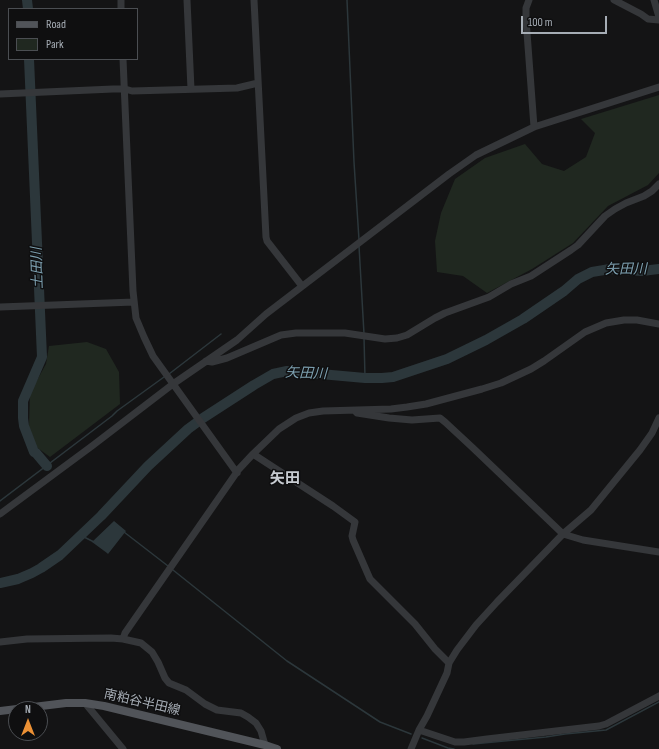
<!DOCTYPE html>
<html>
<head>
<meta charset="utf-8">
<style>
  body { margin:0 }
  #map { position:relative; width:659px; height:749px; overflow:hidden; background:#141415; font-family:"Sofia Sans Condensed",sans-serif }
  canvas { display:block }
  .legend { position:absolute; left:8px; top:8px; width:130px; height:52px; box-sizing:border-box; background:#0f0f10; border:1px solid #4b4e52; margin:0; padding:5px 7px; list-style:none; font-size:12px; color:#a6adb5 }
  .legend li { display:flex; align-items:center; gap:8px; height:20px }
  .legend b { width:20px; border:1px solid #4b4e52 }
  .north { position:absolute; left:8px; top:701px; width:40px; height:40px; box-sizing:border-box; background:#0f0f10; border:1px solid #4b4e52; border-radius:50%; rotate:0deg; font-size:11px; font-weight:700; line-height:16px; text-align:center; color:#a6adb5 }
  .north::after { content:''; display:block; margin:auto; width:14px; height:18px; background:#ec9135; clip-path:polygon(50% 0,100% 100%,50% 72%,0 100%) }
  .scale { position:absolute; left:521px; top:16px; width:86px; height:18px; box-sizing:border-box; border:2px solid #a6adb5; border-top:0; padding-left:5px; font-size:12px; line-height:14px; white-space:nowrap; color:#a6adb5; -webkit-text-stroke:3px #0f0f10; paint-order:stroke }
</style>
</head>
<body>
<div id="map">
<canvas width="659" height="749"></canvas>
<ul class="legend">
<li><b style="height:5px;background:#515459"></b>Road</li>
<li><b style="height:11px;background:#202820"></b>Park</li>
</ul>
<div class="north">N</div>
<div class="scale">100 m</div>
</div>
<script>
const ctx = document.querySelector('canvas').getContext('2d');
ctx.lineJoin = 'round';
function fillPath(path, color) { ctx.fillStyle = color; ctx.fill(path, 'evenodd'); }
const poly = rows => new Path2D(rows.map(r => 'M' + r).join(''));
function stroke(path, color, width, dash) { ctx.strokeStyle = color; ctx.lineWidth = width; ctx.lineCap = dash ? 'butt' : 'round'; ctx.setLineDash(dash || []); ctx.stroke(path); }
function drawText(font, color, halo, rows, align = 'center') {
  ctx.font = font + ' "Sofia Sans Condensed","Noto Sans JP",sans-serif'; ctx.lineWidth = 3; ctx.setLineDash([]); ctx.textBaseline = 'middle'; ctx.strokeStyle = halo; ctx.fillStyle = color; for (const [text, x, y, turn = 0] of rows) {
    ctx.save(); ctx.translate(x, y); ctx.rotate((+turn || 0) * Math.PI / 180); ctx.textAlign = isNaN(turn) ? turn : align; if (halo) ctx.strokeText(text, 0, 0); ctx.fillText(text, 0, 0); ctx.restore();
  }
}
fillPath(poly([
  [659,95,659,173,648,185,608,206,573,243,532,269,487,293,463,276,437,272,435,241,441,213,455,179,485,158,525,144,542,164,564,171,586,157,595,133,581,119],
  [87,342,106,349,119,372,120,404,50,457,35,446,29,427,30,393,46,364,49,346]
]), '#202820');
fillPath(poly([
  [114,521,126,531,108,554,107,553,92,542]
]), '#2c373b');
stroke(poly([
  [347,0,354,162,359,240],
  [359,246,364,334],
  [364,337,365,378],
  [169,374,221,334],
  [0,501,112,416,117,411,164,377],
  [124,532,168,566],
  [80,535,94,542],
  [173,570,287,661,380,722,411,734],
  [422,738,448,748,454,749],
  [473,744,546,737,565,734,606,730,659,702]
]), '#2c373b', 1.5);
stroke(poly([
  [27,0,28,9],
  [29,59,42,357,23,401,23,418,24,426,34,452,36,453,47,466],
  [0,583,18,579,32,573,41,568,60,555,101,516,148,466,188,429,203,418,254,385,273,374,287,371,365,378,382,378,393,377,447,359,486,340,523,319,564,291,578,279,592,272,610,269,642,271,659,269]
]), '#2c373b', 10);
stroke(poly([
  [121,0,121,9],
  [187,0,191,89],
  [254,0,266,237,267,241,302,286],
  [529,0,526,8,526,19,534,127],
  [614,0,641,14,648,19,659,20],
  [654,0,659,17],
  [123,59,133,291,136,318,144,337,153,356,237,473],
  [0,94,113,89,125,89,132,91,237,88,258,83],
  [0,307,134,302],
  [206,361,212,362,227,358,281,335,296,333,345,333,385,339,397,338,407,335,435,318,445,313,489,297,511,284,531,276,571,250,578,245,605,216,615,209,626,203,644,196,652,191,659,184],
  [356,412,357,413,389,418,412,420,440,418,445,422,473,448,563,534,583,540,659,552],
  [253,454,333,506,355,522,352,536,353,540,370,579,415,624,435,649,449,663],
  [0,514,92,446,173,384,237,340,266,314,449,174,476,155,534,127,659,87],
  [123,639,125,633,239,469,253,454,279,429,296,418,309,413,323,411,391,409,407,407,426,404,482,389,501,383,531,369,544,361,585,332,606,323,624,320,637,320,659,324],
  [0,642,27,639,111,638,123,639,141,643,152,652,158,662,165,678,169,683,186,690,205,704,217,710,241,713,248,717,256,723,261,731,265,745],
  [85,703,123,749],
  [419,730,455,742,464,742,487,739,599,726,606,724,659,696],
  [411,749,419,730,427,716,447,673,449,663,457,650,476,625,497,602,563,534,591,510,640,450,652,433,659,418]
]), '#35373a', 7);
stroke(poly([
  [0,711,66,703,85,703,104,706,265,745,277,749]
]), '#515459', 8);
drawText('13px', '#a6adb5', '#0f0f10', [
  ["南粕谷半田線",142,703,13]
]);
drawText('italic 14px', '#7da0b0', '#0f0f10', [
  ["土田川",38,268,-92],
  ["矢田川",626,270,-1],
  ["矢田川",306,374,2]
]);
drawText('bold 15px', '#c7cbd1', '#0f0f10', [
  ["矢田",285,479]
]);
</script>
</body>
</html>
